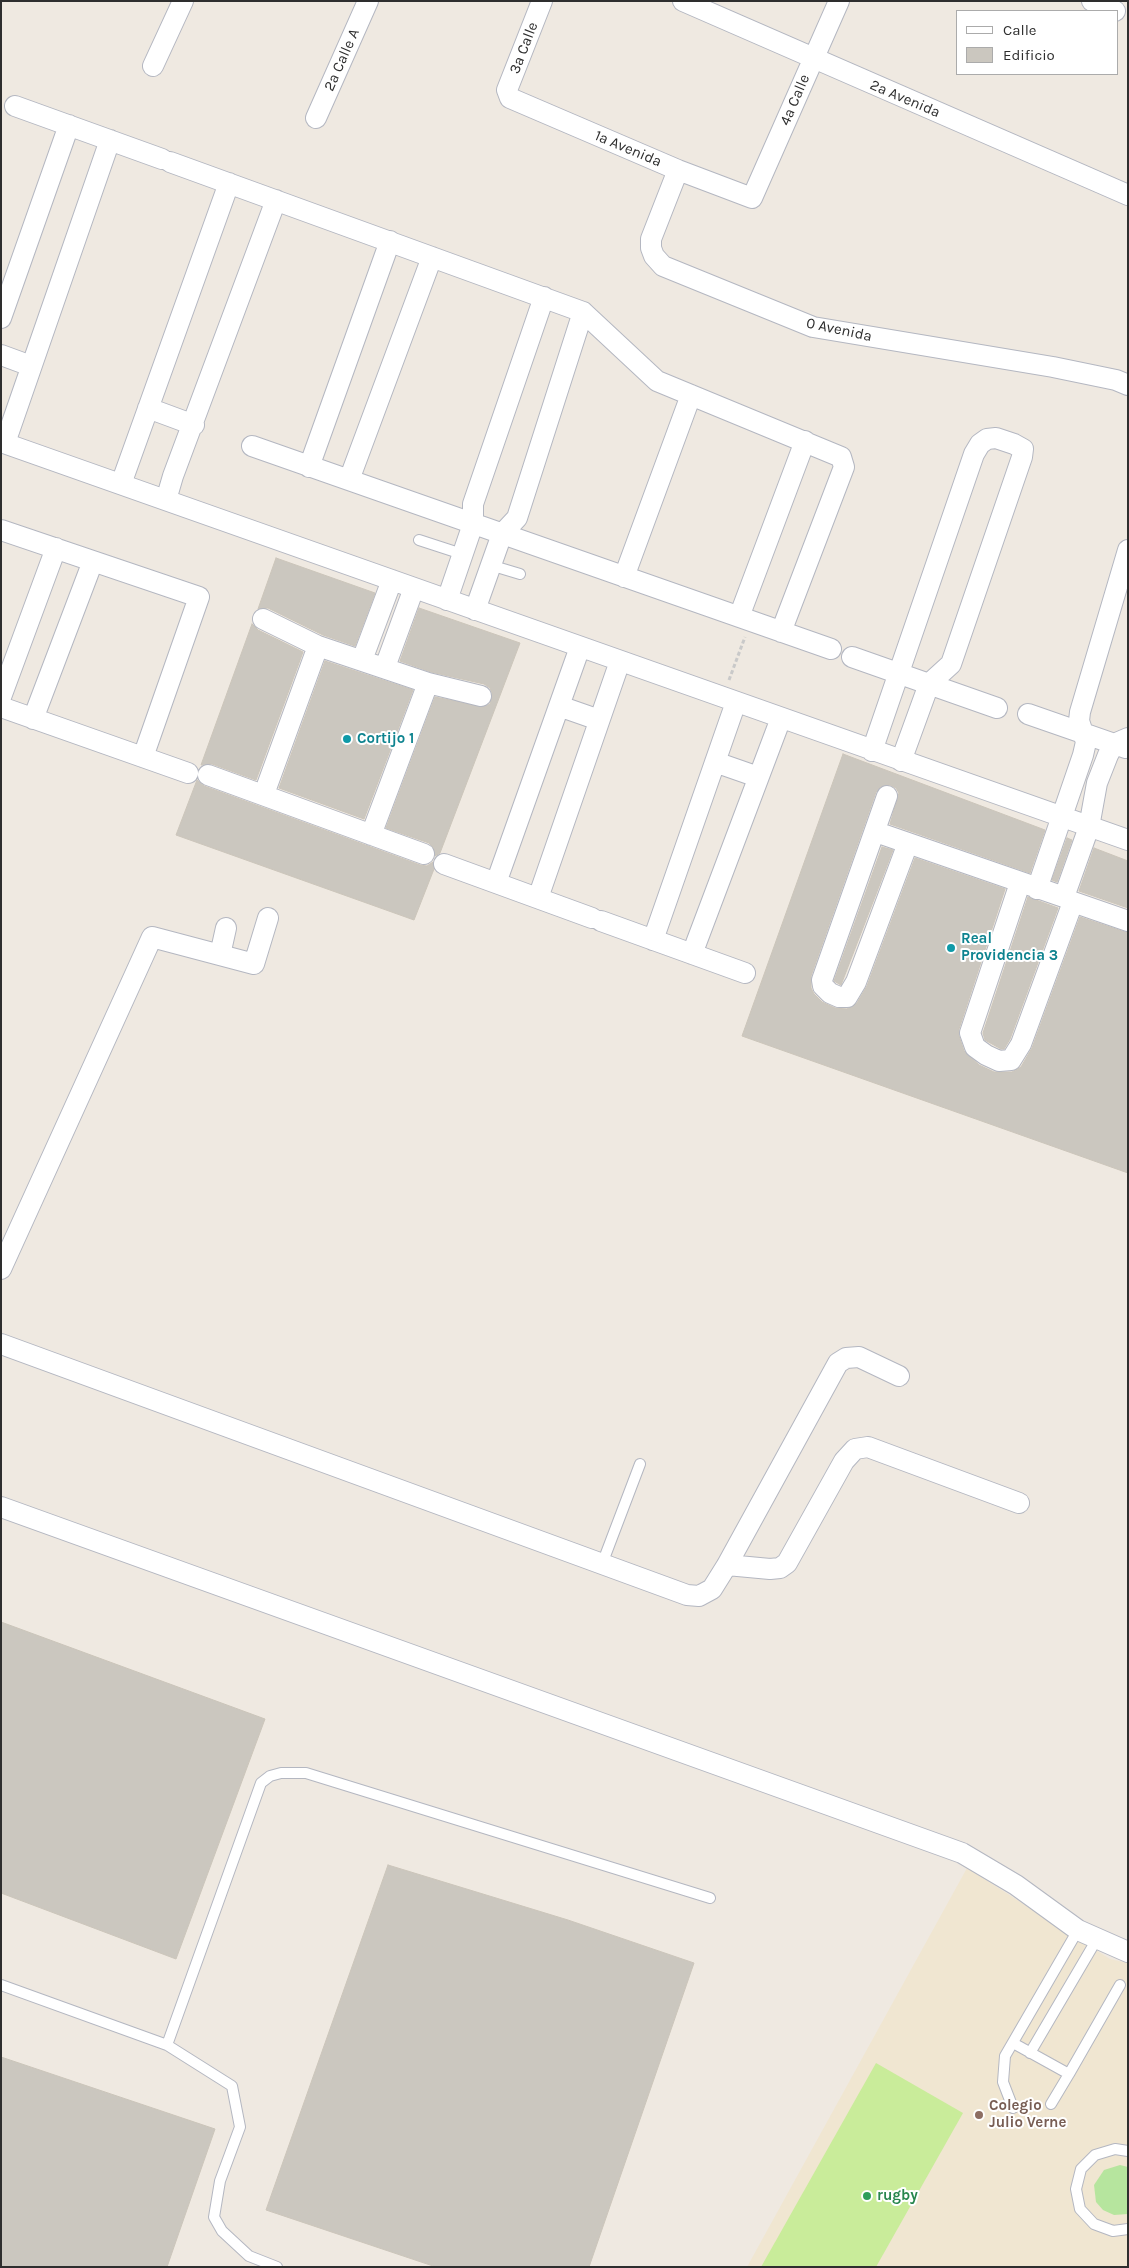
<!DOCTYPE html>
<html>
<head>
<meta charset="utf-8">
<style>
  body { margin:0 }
  #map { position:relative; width:1129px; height:2268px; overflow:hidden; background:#efe9e1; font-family:Karla,sans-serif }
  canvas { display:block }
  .frame { position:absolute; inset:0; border:2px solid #2e2e2e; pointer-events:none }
  .legend { position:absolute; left:956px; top:10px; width:162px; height:65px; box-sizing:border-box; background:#fff; border:1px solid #ababab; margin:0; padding:6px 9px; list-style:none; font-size:15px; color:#2e2e2e }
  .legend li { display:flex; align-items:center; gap:10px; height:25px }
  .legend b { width:25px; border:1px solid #ababab }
</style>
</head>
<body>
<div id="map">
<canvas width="1129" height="2268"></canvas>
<div class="frame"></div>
<ul class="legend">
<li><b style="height:6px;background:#fff"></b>Calle</li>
<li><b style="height:14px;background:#cbc7bf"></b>Edificio</li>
</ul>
</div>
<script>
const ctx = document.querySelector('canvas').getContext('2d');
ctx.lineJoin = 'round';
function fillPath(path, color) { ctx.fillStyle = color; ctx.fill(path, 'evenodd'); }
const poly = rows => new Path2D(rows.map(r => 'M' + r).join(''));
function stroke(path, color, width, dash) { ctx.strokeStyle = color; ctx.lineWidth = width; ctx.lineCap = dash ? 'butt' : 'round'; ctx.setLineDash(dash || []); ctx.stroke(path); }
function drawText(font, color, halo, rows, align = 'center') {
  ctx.font = font + ' Karla,sans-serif'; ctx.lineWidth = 4; ctx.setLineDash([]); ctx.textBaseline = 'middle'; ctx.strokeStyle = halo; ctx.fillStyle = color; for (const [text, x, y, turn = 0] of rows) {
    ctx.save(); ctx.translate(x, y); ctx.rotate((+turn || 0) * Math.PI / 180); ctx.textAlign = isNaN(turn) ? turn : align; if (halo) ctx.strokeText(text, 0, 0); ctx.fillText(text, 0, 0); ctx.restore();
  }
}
fillPath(poly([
  [967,1868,1110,1959,1128,1963,1128,2267,747,2267]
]), '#f0e6d1');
fillPath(poly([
  [1120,2165,1128,2167,1128,2214,1114,2215,1103,2210,1096,2202,1094,2185,1104,2170]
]), '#b6e59e');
fillPath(poly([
  [876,2063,963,2113,876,2267,761,2267]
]), '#c9ec9a');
const building = poly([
  [276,558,375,593,355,646,323,635,268,608,258,609,276,558],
  [419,608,520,643,440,853,435,856,433,847,429,843,386,828,435,697,484,707,490,704,492,693,490,688,484,684,431,672,400,661,419,608],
  [252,624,258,630,303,652,256,780,212,764,201,765,252,624],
  [325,661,413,690,364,819,279,788,325,661],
  [843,754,1045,830,1030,873,890,824,899,793,896,788,890,785,880,787,876,792,811,976,811,988,814,994,822,1002,835,1008,847,1009,857,1003,867,986,915,858,1005,889,959,1029,959,1036,964,1051,979,1065,994,1072,1012,1072,1021,1067,1032,1048,1080,917,1128,933,1128,1173,742,1036,843,754],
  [197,780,204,786,420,865,427,866,433,862,434,869,414,920,176,835,197,780],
  [1067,838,1072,840,1057,882,1052,880,1067,838],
  [882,847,893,850,841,985,834,981,882,847],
  [1094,848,1128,861,1128,908,1079,891,1094,848],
  [1028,897,1058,908,1010,1039,1004,1049,1001,1049,985,1040,983,1033,1028,897],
  [1,1622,265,1719,176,1959,1,1893,1,1622],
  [388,1865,568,1920,694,1963,589,2267,436,2267,266,2210,388,1865],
  [1,2057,215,2129,167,2267,1,2267,1,2057]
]);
fillPath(building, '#cbc7bf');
stroke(building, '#cbc5ba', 1);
const lane = poly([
  [419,540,462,554],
  [490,565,520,574],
  [602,1564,640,1464],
  [1,1985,167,2045,232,2086,240,2127,220,2181,214,2217,222,2231,249,2256,277,2267],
  [1013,2043,1069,2074,1051,2104],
  [167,2045,261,1783,270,1776,281,1773,306,1773,710,1898],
  [1030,2053,1097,1939],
  [1069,2074,1120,1985],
  [1013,2108,1003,2082,1005,2056,1078,1930],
  [1128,2151,1115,2149,1095,2155,1081,2169,1076,2189,1080,2209,1094,2224,1113,2231,1128,2229]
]);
const street = poly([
  [542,1,507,90,510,98,678,170,752,198,839,1],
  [683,1,1128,195],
  [1092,1,1115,11],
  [153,66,183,1],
  [15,106,162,159],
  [316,118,368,1],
  [170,162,583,312,657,381,841,457,844,467,781,632],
  [678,170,651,239,651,248,654,256,663,266,813,327,1053,367,1116,380,1128,385],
  [1,318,69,125],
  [1,355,31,366],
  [148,408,194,425],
  [1,442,1128,840],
  [5,443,110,140],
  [252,446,831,649],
  [309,467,390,241],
  [349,480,432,257],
  [121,484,229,183],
  [166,500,173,476,276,200],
  [1,530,199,597,143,757],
  [624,577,691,395],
  [447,600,473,524,473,504,544,297],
  [475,610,502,534,517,518,583,312],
  [739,617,805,441],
  [263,619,318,646,428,683,481,696],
  [852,657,997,708],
  [362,660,392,580],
  [385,667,414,588],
  [1,697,56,548],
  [559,706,599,720],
  [1,707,188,773],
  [1028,714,1126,748],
  [33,719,93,561],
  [872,751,974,454,980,444,987,439,996,438,1014,444,1023,449,1022,457,951,664,929,684,901,761],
  [715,762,758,777],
  [208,775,424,854],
  [264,794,318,646],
  [887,796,822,980,823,986,830,993,839,997,847,997,856,982,908,843],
  [876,832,1064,897,1073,902,1128,921],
  [371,835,428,683],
  [444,864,592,918],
  [496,883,580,647],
  [1020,883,970,1033,975,1047,986,1055,999,1061,1011,1060,1021,1044,1073,902],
  [1037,889,1083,755,1086,742,1079,721,1080,712,1128,550],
  [1064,897,1089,827,1097,783,1108,755,1114,744,1128,738],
  [538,898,620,661],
  [601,921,745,973],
  [653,940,736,702],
  [692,954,781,718],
  [220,955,226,928],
  [1,1269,152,937,254,964,268,918],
  [1,1344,687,1595,699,1596,712,1589,727,1565,838,1363,846,1358,859,1357,899,1376],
  [1,1507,962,1853,1016,1885,1078,1930,1128,1952],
  [727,1565,770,1569,780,1568,787,1563,844,1461,855,1449,868,1447,1019,1503]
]);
stroke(lane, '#b4b7c1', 12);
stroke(street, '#b4b7c1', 22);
stroke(poly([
  [729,680,745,637]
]), '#c9c9c9', 3, [4, 2.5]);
stroke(lane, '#fff', 10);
stroke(street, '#fff', 20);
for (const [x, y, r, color] of [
  [347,739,5,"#0f9aa8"],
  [951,948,5,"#0f9aa8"],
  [979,2115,5,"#8d6e63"],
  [867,2196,5,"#2e9e5b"]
]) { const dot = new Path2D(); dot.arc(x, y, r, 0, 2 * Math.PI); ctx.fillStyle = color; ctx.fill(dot); stroke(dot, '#fff', 2); }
drawText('15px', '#2e2e2e', '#fff', [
  ["3a Calle",524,48,-69],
  ["2a Calle A",342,60,-66],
  ["2a Avenida",905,99,23],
  ["4a Calle",795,100,-67],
  ["1a Avenida",628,149,23],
  ["0 Avenida",839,330,12]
]);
drawText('bold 15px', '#0d838f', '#fff', [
  ["Cortijo 1",357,739],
  ["Real",961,939],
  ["Providencia 3",961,956]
], 'left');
drawText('bold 15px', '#785e54', '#fff', [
  ["Colegio",989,2106],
  ["Julio Verne",989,2123]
], 'left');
drawText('bold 15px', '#27864d', '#fff', [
  ["rugby",877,2196]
], 'left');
</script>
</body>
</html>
